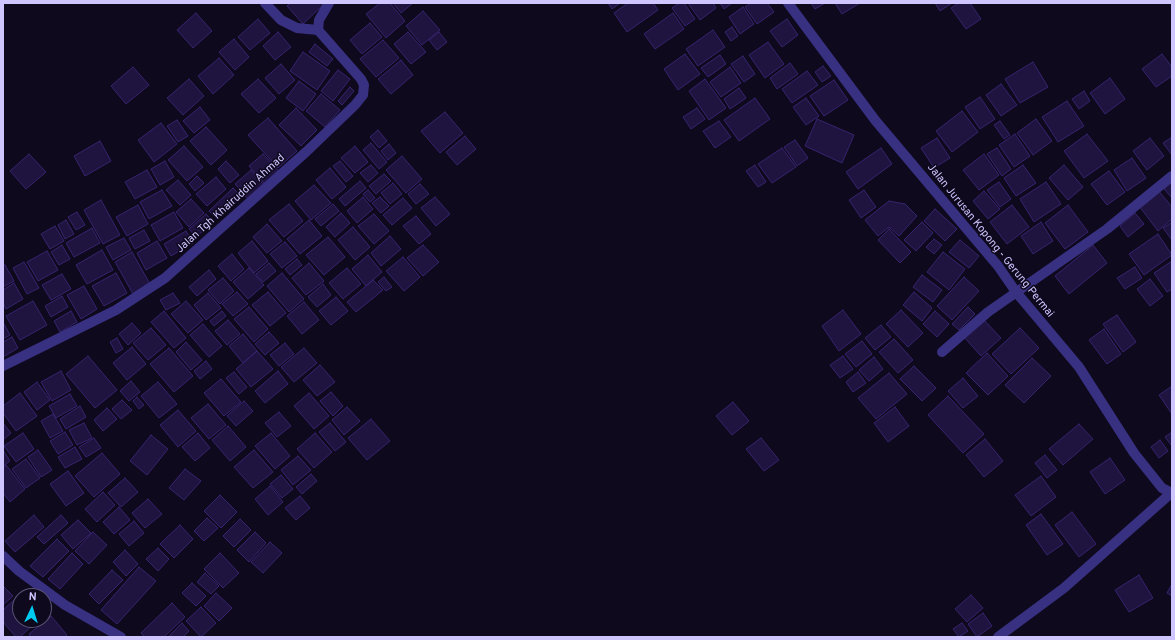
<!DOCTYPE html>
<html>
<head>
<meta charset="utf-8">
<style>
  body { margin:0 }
  #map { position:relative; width:1175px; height:640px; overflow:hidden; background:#0e091d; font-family:Overpass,sans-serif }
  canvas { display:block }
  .frame { position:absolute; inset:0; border:4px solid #cfc5ff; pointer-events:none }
  .north { position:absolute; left:12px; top:588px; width:40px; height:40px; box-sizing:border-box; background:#0e091d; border:1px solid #5b5477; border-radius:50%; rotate:4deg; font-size:11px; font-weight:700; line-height:16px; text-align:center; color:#cfc5ff }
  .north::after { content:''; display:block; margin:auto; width:14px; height:18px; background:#00caf0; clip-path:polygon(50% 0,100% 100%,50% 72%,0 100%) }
</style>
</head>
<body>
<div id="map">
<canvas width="1175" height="640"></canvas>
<div class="frame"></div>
<div class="north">N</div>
</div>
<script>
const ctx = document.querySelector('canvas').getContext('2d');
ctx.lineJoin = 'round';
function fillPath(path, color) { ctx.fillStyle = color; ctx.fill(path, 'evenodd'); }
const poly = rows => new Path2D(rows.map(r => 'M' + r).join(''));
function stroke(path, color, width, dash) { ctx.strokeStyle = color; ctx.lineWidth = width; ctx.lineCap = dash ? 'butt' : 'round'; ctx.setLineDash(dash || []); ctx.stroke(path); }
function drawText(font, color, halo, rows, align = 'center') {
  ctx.font = font + ' Overpass,sans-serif'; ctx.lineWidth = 3; ctx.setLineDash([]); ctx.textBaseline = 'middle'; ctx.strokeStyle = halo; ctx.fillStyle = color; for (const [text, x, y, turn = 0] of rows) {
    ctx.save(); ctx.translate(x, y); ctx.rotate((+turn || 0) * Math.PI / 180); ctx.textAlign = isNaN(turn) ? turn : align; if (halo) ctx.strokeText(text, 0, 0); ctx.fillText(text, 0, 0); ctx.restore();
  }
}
const building = poly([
  [290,3,321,3,323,5,303,24,287,6,290,3],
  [380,3,390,3,405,21,386,38,366,14,380,3],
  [393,3,413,3,401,13,393,3],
  [608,3,620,3,612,9,608,3],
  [628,3,653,3,658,10,627,32,614,13,628,3],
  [679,3,684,3,695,19,685,26,672,8,679,3],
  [688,3,713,3,716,8,700,20,688,3],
  [720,3,732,3,724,9,720,3],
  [751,3,767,3,774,12,757,24,745,7,751,3],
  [811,3,825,3,815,9,811,3],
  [835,3,860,3,842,14,835,3],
  [935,3,952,3,940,11,935,3],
  [959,3,970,3,981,19,966,29,951,8,959,3],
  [743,7,754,24,740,34,729,17,743,7],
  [423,11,440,30,422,45,406,26,423,11],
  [196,13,212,31,193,48,177,30,196,13],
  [673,13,684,29,655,49,644,34,673,13],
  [258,19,270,33,250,50,238,37,258,19],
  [787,19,798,35,782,47,770,31,787,19],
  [370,23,382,37,362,54,350,40,370,23],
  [732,27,738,36,731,41,725,32,732,27],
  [713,30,725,47,698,66,686,49,713,30],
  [278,32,291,47,275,60,263,46,278,32],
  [408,32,426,52,411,64,394,44,408,32],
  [439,32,447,42,437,50,429,40,439,32],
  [234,39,249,57,235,70,219,52,234,39],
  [383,40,399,58,376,77,360,59,383,40],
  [768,42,784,64,765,78,749,55,768,42],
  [315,44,333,59,327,66,309,52,315,44],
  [303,52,330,71,317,90,290,71,303,52],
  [685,54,700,74,678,90,664,69,685,54],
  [1162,54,1172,67,1172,76,1156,87,1142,69,1162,54],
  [720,55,726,64,708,77,701,68,720,55],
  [743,56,755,74,744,82,731,64,743,56],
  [219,58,234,75,213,94,198,76,219,58],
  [401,60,413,75,391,94,378,79,401,60],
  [1033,62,1048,87,1020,103,1005,79,1033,62],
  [790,63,798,74,777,89,770,78,790,63],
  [281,64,295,80,279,94,265,78,281,64],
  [823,66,831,76,822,82,815,72,823,66],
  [133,67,149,85,126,104,111,86,133,67],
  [730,67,741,83,721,97,710,82,730,67],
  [338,70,350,79,333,101,321,91,338,70],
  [807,71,818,85,792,103,782,89,807,71],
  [1110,78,1125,99,1105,114,1090,93,1110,78],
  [189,79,204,96,183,115,167,98,189,79],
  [258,79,276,98,259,113,241,94,258,79],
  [705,79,726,108,709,120,689,91,705,79],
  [834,80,848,100,824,116,810,96,834,80],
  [299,81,316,94,303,111,286,98,299,81],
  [1001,84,1017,105,1001,116,986,95,1001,84],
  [350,87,354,91,342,105,338,101,350,87],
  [739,88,746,98,730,109,724,99,739,88],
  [1084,91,1090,101,1079,109,1072,99,1084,91],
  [321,94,340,110,325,127,306,111,321,94],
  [980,97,995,119,980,129,965,107,980,97],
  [755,98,770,119,739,141,724,120,755,98],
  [806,98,819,116,806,125,793,107,806,98],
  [1067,101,1084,126,1058,142,1042,117,1067,101],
  [200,107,210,120,194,133,183,121,200,107],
  [296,108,317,130,301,146,279,125,296,108],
  [697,108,705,119,691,129,683,117,697,108],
  [962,111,978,132,952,152,936,131,962,111],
  [445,112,463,133,440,153,421,131,445,112],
  [268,118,297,151,278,168,248,135,268,118],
  [817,119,854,135,842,163,805,146,817,119],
  [1036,119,1052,141,1033,155,1017,133,1036,119],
  [177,120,188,136,178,142,167,126,177,120],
  [719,121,731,137,715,148,703,131,719,121],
  [1000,121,1010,135,1004,139,994,125,1000,121],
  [161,123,177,144,154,162,138,140,161,123],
  [206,127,227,150,211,165,190,141,206,127],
  [378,130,387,141,379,148,370,137,378,130],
  [1015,134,1030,156,1014,167,999,145,1015,134],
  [1087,134,1108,161,1084,178,1064,151,1087,134],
  [465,136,476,149,457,165,446,152,465,136],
  [1172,137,1172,155,1163,143,1172,137],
  [937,138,950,158,934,168,921,148,937,138],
  [1150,138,1164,156,1147,170,1133,151,1150,138],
  [795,140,808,158,797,166,784,147,795,140],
  [100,141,111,161,85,176,74,156,100,141],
  [371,143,387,162,379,169,363,150,371,143],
  [389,144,396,153,388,160,381,151,389,144],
  [184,146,203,167,187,181,168,160,184,146],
  [355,146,368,162,355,173,341,158,355,146],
  [782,148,796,167,772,183,758,164,782,148],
  [881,148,892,164,858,189,846,172,881,148],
  [997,148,1011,169,1002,176,987,154,997,148],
  [29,154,46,172,26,189,10,171,29,154],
  [263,154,279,171,265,184,249,166,263,154],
  [984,154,999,175,979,190,963,170,984,154],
  [402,156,422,179,406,193,386,170,402,156],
  [1132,158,1146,178,1127,191,1114,170,1132,158],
  [165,161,174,177,160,185,151,169,165,161],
  [226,161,239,175,230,183,218,169,226,161],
  [340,161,353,176,346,182,333,166,340,161],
  [371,165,378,173,368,182,360,173,371,165],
  [755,165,766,182,758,187,746,171,755,165],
  [1023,165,1036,183,1016,196,1004,178,1023,165],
  [1064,165,1083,187,1068,200,1049,178,1064,165],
  [330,168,346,187,332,199,316,180,330,168],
  [147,170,157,187,135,199,125,182,147,170],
  [251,170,264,185,248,199,235,184,251,170],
  [1109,171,1125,192,1107,205,1091,184,1109,171],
  [384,174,391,181,376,194,369,186,384,174],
  [197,176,204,183,195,191,189,184,197,176],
  [216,177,226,189,207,206,196,194,216,177],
  [178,180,191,195,180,205,166,190,178,180],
  [360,181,366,188,345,206,339,199,360,181],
  [999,182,1011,199,1000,207,987,190,999,182],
  [1046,182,1061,204,1034,222,1020,199,1046,182],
  [1172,182,1172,198,1164,189,1172,182],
  [393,183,402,194,390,204,381,193,393,183],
  [420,184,429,194,416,204,408,194,420,184],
  [314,185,331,203,311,220,295,201,314,185],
  [233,188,242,197,217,219,209,211,233,188],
  [162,190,172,206,149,219,140,202,162,190],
  [368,190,375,198,370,202,363,194,368,190],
  [864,190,876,207,861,218,849,200,864,190],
  [1158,190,1172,207,1172,219,1158,231,1139,206,1158,190],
  [984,191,1000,209,988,219,973,201,984,191],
  [363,197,373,209,357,223,347,211,363,197],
  [380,197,389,206,381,213,372,203,380,197],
  [435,197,450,214,436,226,421,208,435,197],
  [403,198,412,208,392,225,383,215,403,198],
  [191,199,204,213,189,227,176,212,191,199],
  [101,200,120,235,103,244,84,210,101,200],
  [889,201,905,204,917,216,899,236,889,227,878,236,865,220,889,201],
  [289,204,303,221,284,237,269,220,289,204],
  [333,204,339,211,321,226,315,219,333,204],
  [138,205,148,224,127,236,116,217,138,205],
  [1012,205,1029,227,1007,244,990,222,1012,205],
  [1068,205,1088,232,1065,249,1045,223,1068,205],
  [935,209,957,229,945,241,924,221,935,209],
  [77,212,85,225,76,230,68,217,77,212],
  [174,212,183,228,160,241,151,225,174,212],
  [341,213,350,223,335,237,326,227,341,213],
  [1135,213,1144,224,1128,237,1120,226,1135,213],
  [206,214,213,222,196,237,189,229,206,214],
  [374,214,389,231,374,244,358,226,374,214],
  [416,216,431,234,419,244,403,226,416,216],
  [66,220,74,234,65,239,58,225,66,220],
  [309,220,322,236,300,254,287,239,309,220],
  [922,222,933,233,916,251,904,240,922,222],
  [1041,222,1053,241,1033,254,1021,236,1041,222],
  [1172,222,1172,240,1163,228,1172,222],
  [267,224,282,241,267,253,253,237,267,224],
  [55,226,64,241,50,249,41,234,55,226],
  [353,227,370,247,355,260,338,240,353,227],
  [92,228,100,243,74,257,66,243,92,228],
  [889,229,911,252,900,263,878,240,889,229],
  [144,230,150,241,135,249,129,238,144,230],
  [186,231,193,243,171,256,164,244,186,231],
  [1158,234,1172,255,1144,275,1129,254,1158,234],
  [390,236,401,249,381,266,371,253,390,236],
  [328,237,345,257,324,275,306,255,328,237],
  [124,238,131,250,113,260,106,247,124,238],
  [934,239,942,245,934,254,926,247,934,239],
  [960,240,979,256,969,268,949,252,960,240],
  [157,241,167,258,146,270,137,253,157,241],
  [252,241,268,261,254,273,238,253,252,241],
  [285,242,297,256,282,268,270,254,285,242],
  [62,245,70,259,59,265,51,252,62,245],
  [423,245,439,262,423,276,407,258,423,245],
  [1093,245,1107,263,1069,294,1055,276,1093,245],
  [102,250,113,270,87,284,76,265,102,250],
  [47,251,58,270,38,281,27,262,47,251],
  [132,252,150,284,133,294,115,262,132,252],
  [943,252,965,269,949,290,927,272,943,252],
  [232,254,244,269,231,281,218,266,232,254],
  [368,255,382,272,366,286,352,269,368,255],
  [403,257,420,277,404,291,386,271,403,257],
  [297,259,302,265,290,275,285,269,297,259],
  [1172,261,1172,289,1167,292,1154,273,1172,261],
  [24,262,39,288,27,294,13,268,24,262],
  [269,263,276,271,263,282,256,274,269,263],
  [309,263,324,281,306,295,292,278,309,263],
  [5,265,14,281,3,287,3,266,5,265],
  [1135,267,1142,278,1125,289,1117,278,1135,267],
  [249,268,264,285,248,299,233,282,249,268],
  [347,268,361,284,343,299,329,283,347,268],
  [209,270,216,279,197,296,189,287,209,270],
  [116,273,127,293,104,306,92,286,116,273],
  [282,273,304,299,289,312,267,286,282,273],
  [62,274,71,289,51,300,42,285,62,274],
  [922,275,942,290,933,302,913,287,922,275],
  [384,277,392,287,386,291,378,282,384,277],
  [964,277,979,291,952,320,937,306,964,277],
  [223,278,234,291,220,304,208,290,223,278],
  [1150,279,1163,296,1150,306,1137,289,1150,279],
  [373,280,383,290,356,312,347,302,373,280],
  [14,283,23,299,6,309,3,303,3,290,14,283],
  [323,284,331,295,317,307,308,297,323,284],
  [84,286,97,309,81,319,67,295,84,286],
  [237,292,248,304,233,316,222,304,237,292],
  [268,292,286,313,270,326,252,305,268,292],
  [914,292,932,308,922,321,903,305,914,292],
  [173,293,180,303,166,310,160,300,173,293],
  [208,293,221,308,206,320,194,305,208,293],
  [62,296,68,307,51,317,45,306,62,296],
  [336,297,348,311,331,325,319,311,336,297],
  [33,301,47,325,20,340,6,316,33,301],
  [186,301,203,320,188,333,171,314,186,301],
  [304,302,319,320,302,334,287,316,304,302],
  [249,307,268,329,254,342,234,319,249,307],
  [968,307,975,314,959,330,952,324,968,307],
  [843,310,861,334,839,351,822,326,843,310],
  [901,310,923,333,908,347,886,324,901,310],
  [71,311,77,322,60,332,54,321,71,311],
  [164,311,186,338,174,348,151,322,164,311],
  [222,311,226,316,214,326,210,321,222,311],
  [935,311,949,324,937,337,923,324,935,311],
  [1117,315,1136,342,1123,352,1103,324,1117,315],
  [983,319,1001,338,981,356,963,336,983,319],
  [228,320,240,334,227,345,215,331,228,320],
  [3,322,10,335,3,339,3,322],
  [132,323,141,333,128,345,119,334,132,323],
  [203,324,222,346,209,357,190,335,203,324],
  [881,325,891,337,875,350,865,338,881,325],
  [151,328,166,345,148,360,133,343,151,328],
  [1020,328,1039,348,1011,374,992,354,1020,328],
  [1104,329,1121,354,1107,364,1089,340,1104,329],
  [269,332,279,343,265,355,255,344,269,332],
  [243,334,257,351,243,363,229,346,243,334],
  [12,337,18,348,3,357,3,342,12,337],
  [117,338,123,349,116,353,110,342,117,338],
  [894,339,913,360,898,373,879,352,894,339],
  [862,341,872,354,856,367,845,354,862,341],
  [186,342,202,360,191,370,176,352,186,342],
  [285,343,294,354,279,366,270,355,285,343],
  [132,347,146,364,127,380,113,363,132,347],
  [169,348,193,376,174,392,150,364,169,348],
  [304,348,317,363,294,382,281,367,304,348],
  [257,351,273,369,251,387,236,369,257,351],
  [987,353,1008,376,988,395,966,373,987,353],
  [88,356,117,390,95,408,66,374,88,356],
  [843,356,853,369,840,378,830,365,843,356],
  [874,357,883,369,869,381,859,370,874,357],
  [1032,358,1051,376,1024,403,1005,385,1032,358],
  [206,361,212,369,200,379,194,371,206,361],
  [320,365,335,382,317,396,303,380,320,365],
  [914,366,936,388,922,401,900,379,914,366],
  [61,371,71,390,52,401,41,382,61,371],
  [278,371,288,384,265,403,255,391,278,371],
  [234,372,247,387,239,394,226,378,234,372],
  [858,372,866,383,853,392,846,382,858,372],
  [889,373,907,394,876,419,858,398,889,373],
  [963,378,978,396,963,408,948,391,963,378],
  [221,379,241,402,224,416,204,393,221,379],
  [131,381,140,392,129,401,120,391,131,381],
  [37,382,50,400,37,410,24,392,37,382],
  [158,382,177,404,159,418,141,396,158,382],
  [1172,386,1172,414,1159,395,1172,386],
  [331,392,343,406,333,416,320,401,331,392],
  [20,393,37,416,16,431,3,413,3,406,20,393],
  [309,393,329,416,314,429,294,406,309,393],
  [70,394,77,406,56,418,49,406,70,394],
  [948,396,984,434,963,453,928,415,948,396],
  [137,397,144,405,139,409,133,401,137,397],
  [122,400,132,410,121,419,112,409,122,400],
  [244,401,253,411,236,426,227,416,244,401],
  [733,402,749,421,732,435,716,416,733,402],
  [208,404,226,425,209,439,191,418,208,404],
  [80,406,86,417,66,429,60,419,80,406],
  [347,407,360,421,344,435,332,420,347,407],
  [895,407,909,426,888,442,874,423,895,407],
  [107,408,117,419,103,431,94,420,107,408],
  [178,410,196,431,178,447,160,425,178,410],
  [279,412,291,426,277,437,265,423,279,412],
  [53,414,63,431,50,438,41,421,53,414],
  [371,419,390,441,367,460,348,438,371,419],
  [3,423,11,433,3,440,3,423],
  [84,423,92,438,77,445,69,430,84,423],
  [330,423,346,442,335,451,319,432,330,423],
  [1079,424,1093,439,1063,465,1049,449,1079,424],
  [228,426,246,447,230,461,212,440,228,426],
  [65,432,73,445,58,454,50,441,65,432],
  [1172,432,1172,446,1165,437,1172,432],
  [23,433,34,449,16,462,4,446,23,433],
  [198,433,210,448,195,461,182,447,198,433],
  [271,433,290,456,275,469,255,446,271,433],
  [315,433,332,452,314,468,297,449,315,433],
  [151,435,168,449,147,475,130,461,151,435],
  [94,438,101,448,86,457,79,447,94,438],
  [761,438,779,460,764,471,746,449,761,438],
  [985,439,1003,461,984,477,966,455,985,439],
  [1160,440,1168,451,1159,458,1151,447,1160,440],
  [75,447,82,459,65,468,58,457,75,447],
  [3,450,10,461,3,466,3,450],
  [38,450,52,470,41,477,28,457,38,450],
  [254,450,273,472,253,488,234,467,254,450],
  [102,453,120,474,94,497,75,476,102,453],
  [1045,455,1057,470,1047,478,1035,463,1045,455],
  [298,456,311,470,293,485,281,470,298,456],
  [1110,458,1125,480,1105,494,1090,472,1110,458],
  [26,459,40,478,26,488,12,469,26,459],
  [6,465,25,489,10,502,3,493,3,468,6,465],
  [185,469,201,481,184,500,169,488,185,469],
  [68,471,84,493,66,506,50,484,68,471],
  [311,474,317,481,302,494,296,487,311,474],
  [281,475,293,489,282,498,270,484,281,475],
  [1041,476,1056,497,1031,516,1015,495,1041,476],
  [125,478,138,492,121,507,108,493,125,478],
  [270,486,283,502,268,515,255,499,270,486],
  [103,492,115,505,97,522,85,509,103,492],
  [220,495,237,512,221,528,204,511,220,495],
  [300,496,310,508,296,520,285,508,300,496],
  [148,499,162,514,145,528,132,513,148,499],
  [119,507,130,520,114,534,103,522,119,507],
  [1072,512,1096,544,1079,557,1055,525,1072,512],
  [1041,514,1063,544,1047,555,1026,525,1041,514],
  [34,515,44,527,15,552,5,541,34,515],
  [61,515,68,523,44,544,37,537,61,515],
  [207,518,218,528,204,541,194,531,207,518],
  [240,519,251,530,234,547,223,536,240,519],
  [78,520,91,533,73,549,61,535,78,520],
  [134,521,144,533,129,546,119,534,134,521],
  [180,525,193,539,174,558,160,544,180,525],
  [93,532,107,545,89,564,75,551,93,532],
  [255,532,266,543,249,562,237,550,255,532],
  [57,539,69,551,43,577,30,566,57,539],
  [270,542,282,553,263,573,251,562,270,542],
  [158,548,169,559,158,571,146,559,158,548],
  [125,550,138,564,126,576,113,562,125,550],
  [72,553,83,564,60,589,48,579,72,553],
  [220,553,239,573,223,588,204,569,220,553],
  [139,567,156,581,117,624,101,610,139,567],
  [112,570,123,580,99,604,89,594,112,570],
  [205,573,219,586,211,594,197,582,205,573],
  [1139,575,1153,598,1129,612,1115,590,1139,575],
  [192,583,206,596,196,606,182,593,192,583],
  [1172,584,1172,596,1167,593,1172,584],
  [4,587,13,596,3,605,3,588,4,587],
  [216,593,232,608,219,621,204,606,216,593],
  [971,595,983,608,967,622,955,609,971,595],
  [14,600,20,607,20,620,31,620,34,624,20,637,16,637,3,622,3,610,14,600],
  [172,603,185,617,164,637,145,637,141,633,172,603],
  [201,607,216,623,201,637,186,621,201,607],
  [983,613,992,626,977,637,968,624,983,613],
  [51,616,67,635,65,637,31,637,29,634,51,616],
  [182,623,189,631,183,637,168,637,182,623],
  [962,623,968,631,959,637,953,629,962,623]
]);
fillPath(building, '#1f143f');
stroke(building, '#37246e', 1);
stroke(poly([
  [265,3,281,20,297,28,318,30],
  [788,3,875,120,998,266,1016,292,1079,367,1134,453,1162,488,1172,493],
  [942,352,988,312,1107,229,1172,176],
  [3,556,19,571,65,605,121,637],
  [998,637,1064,588,1170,494]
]), '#383080', 10);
stroke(poly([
  [3,366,116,310,165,278,306,152,355,105,363,95,364,85,361,79,318,30,319,20,329,3]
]), '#383080', 10);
drawText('11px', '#cfc5ff', '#0e091d', [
  ["Jalan Tgh Khairuddin Ahmad",231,204,-42],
  ["Jalan Jurusan Kopong - Gerung Permai",990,241,51]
]);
</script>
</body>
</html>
